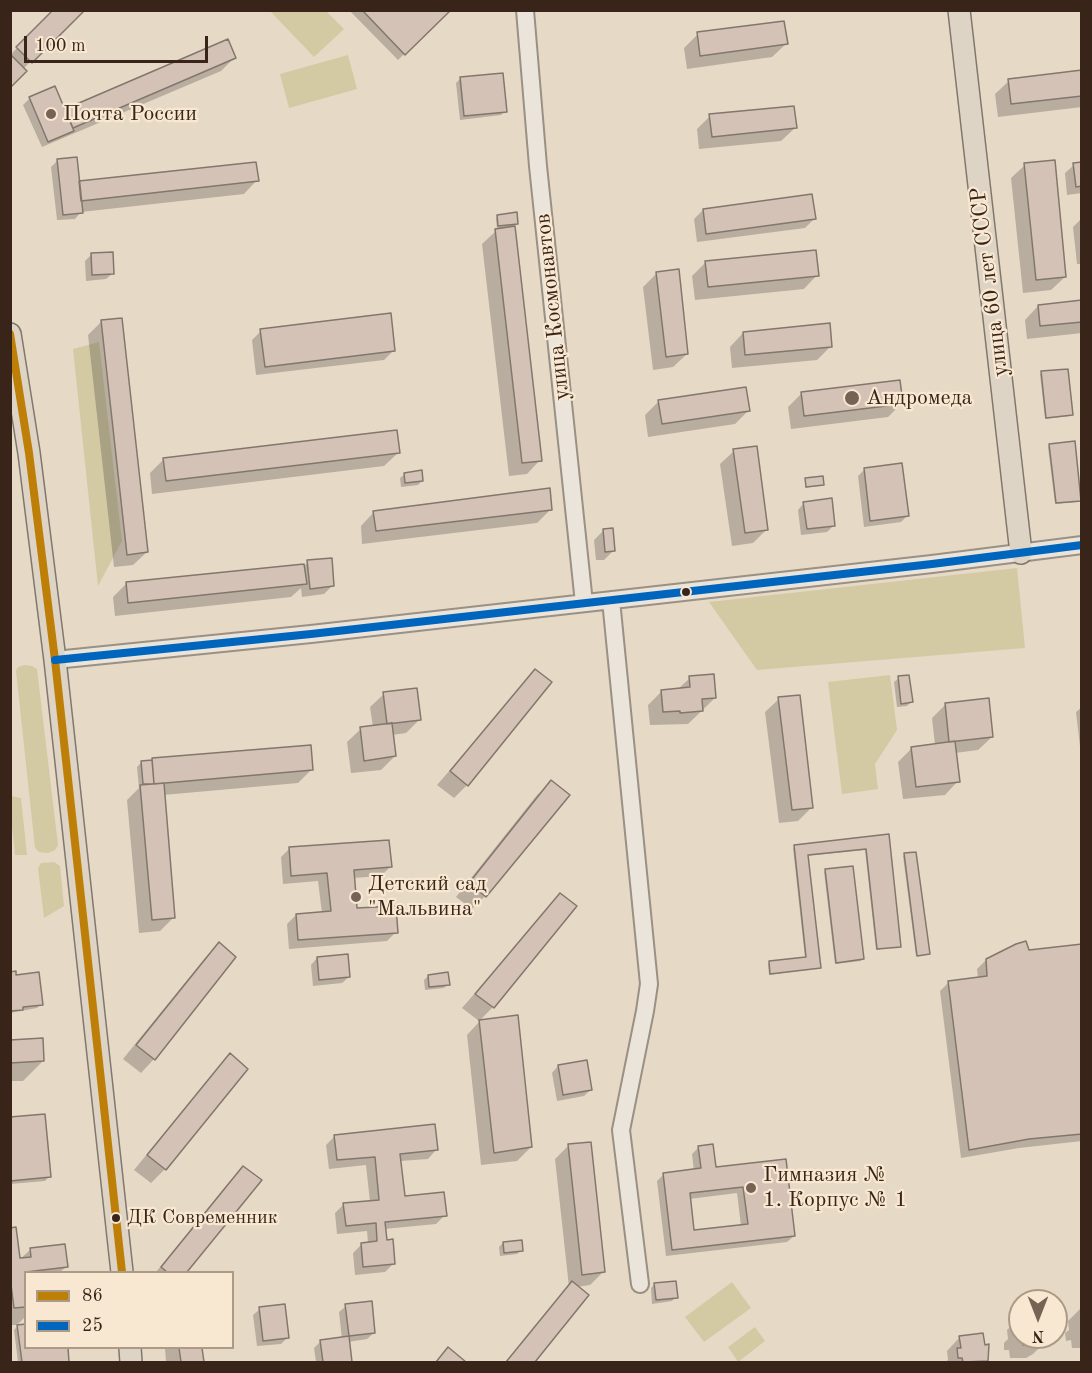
<!DOCTYPE html>
<html>
<head>
<meta charset="utf-8">
<style>
  body { margin:0 }
  #map { position:relative; width:1092px; height:1373px; overflow:hidden; background:#e6d9c6; font-family:"Old Standard TT",serif }
  canvas { display:block }
  .frame { position:absolute; inset:0; border:12px solid #392419; pointer-events:none }
  .legend { position:absolute; left:24px; top:1271px; width:210px; height:78px; box-sizing:border-box; background:#f8e8d1; border:2px solid #ac9a87; margin:0; padding:8px 10px; list-style:none; font-size:18px; color:#392419 }
  .legend li { display:flex; align-items:center; gap:12px; height:30px }
  .legend b { width:30px; border:2px solid #ac9a87 }
  .north { position:absolute; left:1008px; top:1289px; width:60px; height:60px; box-sizing:border-box; background:#f8e8d1; border:2px solid #ac9a87; border-radius:50%; rotate:180deg; font-size:16px; font-weight:700; line-height:24px; text-align:center; color:#392419 }
  .north::after { content:''; display:block; margin:auto; width:21px; height:27px; background:#766356; clip-path:polygon(50% 0,100% 100%,50% 72%,0 100%) }
  .scale { position:absolute; left:24px; top:36px; width:184px; height:27px; box-sizing:border-box; border:3px solid #392419; border-top:0; padding-left:8px; font-size:18px; line-height:21px; white-space:nowrap; color:#392419; -webkit-text-stroke:4px #f8e8d1; paint-order:stroke }
</style>
</head>
<body>
<div id="map">
<canvas width="1092" height="1373"></canvas>
<div class="frame"></div>
<ul class="legend">
<li><b style="height:8px;background:#be7f08"></b>86</li>
<li><b style="height:8px;background:#0065bd"></b>25</li>
</ul>
<div class="north">N</div>
<div class="scale">100 m</div>
</div>
<script>
const ctx = document.querySelector('canvas').getContext('2d');
ctx.lineJoin = 'round';
function fillPath(path, color) { ctx.fillStyle = color; ctx.fill(path, 'evenodd'); }
const poly = rows => new Path2D(rows.map(r => 'M' + r).join(''));
function stroke(path, color, width, dash) { ctx.strokeStyle = color; ctx.lineWidth = width; ctx.lineCap = dash ? 'butt' : 'round'; ctx.setLineDash(dash || []); ctx.stroke(path); }
function drawText(font, color, halo, rows, align = 'center') {
  ctx.font = font + ' "Old Standard TT",serif'; ctx.lineWidth = 4.5; ctx.setLineDash([]); ctx.textBaseline = 'middle'; ctx.strokeStyle = halo; ctx.fillStyle = color; for (const [text, x, y, turn = 0] of rows) {
    ctx.save(); ctx.translate(x, y); ctx.rotate((+turn || 0) * Math.PI / 180); ctx.textAlign = isNaN(turn) ? turn : align; if (halo) ctx.strokeText(text, 0, 0); ctx.fillText(text, 0, 0); ctx.restore();
  }
}
fillPath(poly([
  [270,11,326,11,344,29,314,57],
  [348,55,357,89,289,108,280,74],
  [99,342,122,541,98,586,73,349],
  [1017,568,1025,648,757,670,709,602],
  [25,665,32,666,37,669,58,845,55,850,48,853,39,852,35,848,16,671,18,667],
  [890,675,897,730,875,764,878,789,842,794,828,682],
  [11,796,21,798,27,855,15,855,11,816],
  [54,862,60,866,64,906,44,918,38,868,41,863],
  [732,1282,751,1308,704,1342,685,1317],
  [755,1327,765,1341,738,1362,728,1347]
]), '#d3caa4');
fillPath(poly([
  [56,10,83,10,23,69,10,55],
  [349,10,449,10,398,60],
  [698,34,786,44,772,57,687,69,684,48],
  [235,57,221,71,42,147,23,105,30,98,64,111],
  [1082,72,1082,107,998,117,995,94,1009,81],
  [460,79,505,111,501,115,460,120,456,83],
  [710,116,795,128,781,141,699,149,697,129],
  [58,160,78,183,257,180,244,194,81,212,75,219,57,220,51,167],
  [1082,164,1082,193,1067,195,1065,173,1074,165],
  [1025,165,1065,277,1051,290,1023,293,1011,178],
  [703,210,814,219,805,228,697,242,694,219],
  [497,217,517,223,513,225,540,460,527,474,509,476,482,244,497,230,496,218],
  [1080,220,1082,220,1082,264,1077,264,1073,227],
  [91,255,113,273,106,279,86,281,85,261],
  [706,262,817,275,804,289,695,300,692,276],
  [657,273,687,354,673,367,653,370,643,287],
  [1082,301,1082,333,1027,339,1025,320,1038,306],
  [102,321,147,552,133,565,114,567,88,335],
  [261,331,393,351,384,360,256,375,252,340],
  [743,333,831,346,817,360,732,368,730,347],
  [1042,373,1071,414,1070,416,1045,419,1040,374],
  [802,393,901,404,888,417,791,429,788,407],
  [659,401,748,411,735,424,648,437,645,415],
  [1050,445,1080,500,1078,502,1055,504,1048,447],
  [734,451,767,529,753,543,732,546,720,464],
  [398,453,384,466,152,494,150,473,164,459],
  [864,470,907,516,901,522,864,527,858,476],
  [405,474,422,481,418,485,401,487,400,478],
  [806,479,822,485,805,488],
  [804,503,834,525,827,532,801,535,798,510],
  [551,509,537,523,362,544,361,526,374,512],
  [603,531,613,551,604,560,596,560,594,540],
  [308,562,333,585,324,594,302,597,301,588,291,597,115,616,113,597,127,583,305,565],
  [536,671,467,785,454,798,437,785],
  [690,678,715,698,688,724,650,725,648,705,662,691,678,689],
  [899,678,911,702,907,706,897,707,894,682],
  [384,694,420,719,406,733,392,735,395,756,381,770,351,773,347,742,361,729,373,727,370,707],
  [779,699,812,807,798,821,779,823,765,712],
  [946,704,992,737,978,750,955,753,958,781,945,795,903,799,898,762,912,748,935,745,932,718],
  [1082,707,1082,764,1076,712],
  [153,760,311,770,298,783,163,795,174,917,160,931,139,933,127,800,139,788,137,767,141,763],
  [551,782,485,896,472,909,456,897,537,795],
  [888,836,900,946,876,950,865,850,807,856,819,968,769,975,768,964,770,962,805,958,793,848],
  [290,848,390,867,381,876,353,878,355,910,396,932,387,941,289,949,287,924,296,915,322,913,318,881,283,884,281,857],
  [904,855,928,953,926,955,916,956,903,856],
  [826,870,862,959,861,961,835,964,824,872],
  [560,895,575,907,493,1007,479,1021,462,1008],
  [219,944,154,1059,141,1073,123,1059,205,958],
  [1082,945,1082,1141,1019,1148,961,1158,940,991,949,982,978,978,977,969,986,960,1028,952],
  [317,958,349,977,342,983,313,986,311,965],
  [10,973,41,1004,37,1008,10,1013],
  [428,976,448,984,444,988,425,990,424,980],
  [480,1021,531,1147,517,1161,481,1165,467,1035],
  [10,1041,43,1061,23,1081,10,1081],
  [230,1056,246,1069,165,1169,151,1183,134,1170,217,1069],
  [558,1066,591,1089,584,1096,557,1101,552,1073],
  [10,1118,49,1177,45,1181,10,1184],
  [335,1136,436,1150,428,1159,400,1161,403,1198,445,1215,436,1224,384,1229,386,1241,394,1263,385,1272,355,1275,353,1253,362,1244,368,1243,367,1231,337,1234,335,1213,344,1204,370,1202,366,1165,329,1169,326,1145],
  [569,1145,603,1272,590,1285,577,1287,587,1295,533,1362,506,1362,569,1287,555,1159],
  [699,1147,714,1169,785,1161,794,1236,787,1242,666,1256,657,1181,664,1174,694,1171,692,1154],
  [737,1193,741,1226,692,1232,689,1199],
  [243,1168,259,1181,185,1272,156,1272,230,1181],
  [10,1229,19,1260,30,1250,66,1267,60,1272,26,1272,26,1316,17,1325,10,1325],
  [503,1243,521,1250,517,1254,500,1256,499,1247],
  [655,1284,676,1297,672,1301,652,1304,651,1288],
  [346,1306,374,1333,367,1339,348,1342,350,1362,316,1362,314,1348,321,1341,342,1339,339,1312],
  [1082,1307,1082,1348,1072,1348,1071,1340,1066,1341,1065,1333,1069,1330,1068,1321],
  [260,1309,288,1337,281,1344,257,1346,253,1315],
  [1020,1317,1020,1337,1047,1337,1047,1340,1033,1354,1026,1358,1010,1358,1009,1350,1004,1350,1004,1343,1008,1339,1007,1330],
  [18,1326,26,1348,66,1348,68,1362,18,1362,14,1330],
  [960,1337,987,1361,985,1362,945,1362,948,1360,947,1351],
  [165,1348,201,1348,202,1362,166,1362]
]), '#0003');
const building = poly([
  [53,10,85,10,32,63,16,47,53,10],
  [362,10,451,10,405,55,362,10],
  [784,21,788,44,700,56,697,32,784,21],
  [228,39,236,58,73,128,65,109,228,39],
  [10,54,27,71,10,88,10,54],
  [1082,70,1082,96,1011,104,1008,79,1082,70],
  [503,73,507,112,464,116,460,77,503,73],
  [55,86,74,131,48,142,29,97,55,86],
  [794,106,797,128,712,137,709,114,794,106],
  [77,157,83,213,63,215,57,159,77,157],
  [1055,160,1066,277,1036,280,1024,163,1055,160],
  [256,162,259,181,81,201,79,181,256,162],
  [1082,162,1082,186,1076,187,1073,163,1082,162],
  [812,194,816,219,706,234,703,209,812,194],
  [517,212,518,224,498,226,497,215,517,212],
  [515,226,542,461,522,463,495,229,515,226],
  [816,250,819,276,708,287,705,261,816,250],
  [113,252,114,274,92,275,91,253,113,252],
  [679,269,688,354,666,357,656,272,679,269],
  [1082,300,1082,322,1040,326,1038,305,1082,300],
  [391,313,395,351,265,367,260,329,391,313],
  [122,318,148,552,127,555,101,320,122,318],
  [830,323,832,347,745,355,743,332,830,323],
  [1068,369,1073,415,1046,418,1041,371,1068,369],
  [900,380,903,404,804,416,801,392,900,380],
  [746,387,750,411,662,424,658,400,746,387],
  [397,430,400,453,166,481,163,458,397,430],
  [1075,441,1081,501,1056,503,1049,444,1075,441],
  [757,446,768,530,745,533,733,449,757,446],
  [902,463,909,516,870,521,864,468,902,463],
  [422,470,423,481,405,483,404,473,422,470],
  [823,476,824,485,806,487,805,478,823,476],
  [550,488,552,510,376,531,373,511,550,488],
  [832,498,835,526,807,529,803,502,832,498],
  [613,528,615,551,605,552,603,529,613,528],
  [332,558,334,586,310,589,307,560,332,558],
  [304,564,307,584,128,603,126,582,304,564],
  [535,669,552,682,468,786,450,771,535,669],
  [714,674,716,698,702,699,703,711,680,713,680,711,663,712,661,690,690,687,689,676,714,674],
  [909,675,913,702,901,704,898,676,909,675],
  [417,688,421,720,387,724,383,692,417,688],
  [800,695,813,808,792,810,778,697,800,695],
  [989,698,993,737,949,742,945,703,989,698],
  [392,723,396,756,364,761,360,727,392,723],
  [955,741,960,782,916,787,911,747,955,741],
  [311,745,313,770,154,784,152,758,311,745],
  [152,760,154,784,143,784,141,761,152,760],
  [551,780,570,795,486,897,469,883,551,780],
  [164,783,175,918,152,920,140,785,164,783],
  [889,834,901,947,877,949,866,849,808,855,821,968,770,974,769,961,806,957,794,845,889,834],
  [389,840,392,867,354,870,357,908,396,906,398,933,298,940,296,914,331,911,327,873,291,876,289,847,389,840],
  [916,852,930,954,917,956,904,853,916,852],
  [853,866,864,959,836,963,825,869,853,866],
  [560,893,577,906,494,1008,475,994,560,893],
  [1026,941,1029,950,1082,944,1082,1134,1029,1139,969,1150,948,981,987,976,986,959,1016,944,1026,941],
  [219,942,236,957,155,1060,136,1045,219,942],
  [348,954,350,977,319,980,317,957,348,954],
  [16,971,16,975,39,972,43,1005,23,1007,23,1010,10,1011,10,972,16,971],
  [448,972,450,985,429,987,428,975,448,972],
  [518,1015,532,1147,494,1153,479,1020,518,1015],
  [43,1038,44,1061,10,1063,10,1040,43,1038],
  [230,1053,248,1069,166,1170,147,1155,230,1053],
  [587,1060,592,1090,563,1095,558,1065,587,1060],
  [45,1114,51,1177,10,1181,10,1117,45,1114],
  [435,1124,438,1150,400,1154,405,1196,444,1192,447,1216,385,1222,387,1240,393,1239,395,1264,363,1267,361,1243,377,1241,376,1223,346,1226,343,1203,379,1200,375,1157,337,1160,334,1135,435,1124],
  [591,1142,605,1272,582,1275,568,1144,591,1142],
  [713,1144,716,1167,786,1159,795,1236,672,1250,663,1173,701,1168,698,1146,713,1144],
  [743,1187,748,1224,694,1230,690,1193,743,1187],
  [243,1166,262,1180,187,1272,167,1272,161,1267,243,1166],
  [16,1227,20,1258,31,1257,30,1248,65,1244,68,1267,26,1272,26,1307,14,1308,10,1277,10,1228,16,1227],
  [522,1240,523,1251,504,1253,503,1242,522,1240],
  [572,1281,589,1295,535,1362,506,1362,572,1281],
  [676,1281,678,1298,656,1300,654,1283,676,1281],
  [372,1301,375,1333,349,1336,345,1304,372,1301],
  [285,1304,289,1338,263,1341,259,1307,285,1304],
  [26,1324,26,1348,68,1348,69,1362,22,1362,17,1325,26,1324],
  [983,1333,985,1345,989,1344,988,1361,963,1362,962,1358,958,1358,957,1348,961,1348,959,1336,983,1333],
  [349,1336,352,1362,323,1362,320,1340,349,1336],
  [1022,1337,1048,1337,1048,1341,1041,1342,1041,1345,1031,1346,1031,1344,1023,1345,1022,1337],
  [448,1347,466,1362,436,1362,448,1347],
  [179,1348,202,1348,204,1362,181,1362,179,1348]
]);
fillPath(building, '#d5c2b7');
stroke(building, '#81776c', 1.5);
const minor = poly([
  [525,10,538,166,584,603],
  [611,600,649,984,645,1011,621,1130,640,1284],
  [55,660,311,634,932,564,1082,545]
]);
const major = poly([
  [959,10,1021,553],
  [10,334,29,453,55,660,122,1272],
  [130,1348,131,1362]
]);
stroke(minor, '#9a9084', 20);
stroke(major, '#81776c', 24);
stroke(minor, '#eae4da', 16);
stroke(major, '#ded4c5', 21);
stroke(poly([
  [10,334,29,453,55,660,122,1272]
]), '#be7f08', 8);
stroke(poly([
  [55,660,311,634,932,564,1082,545]
]), '#0065bd', 8);
for (const [x, y, r, color] of [
  [51,114,6,"#766356"],
  [852,398,8,"#766356"],
  [686,592,5,"#392419"],
  [356,897,6,"#766356"],
  [751,1188,6,"#766356"],
  [116,1218,5,"#392419"]
]) { const dot = new Path2D(); dot.arc(x, y, r, 0, 2 * Math.PI); ctx.fillStyle = color; ctx.fill(dot); stroke(dot, '#f8e8d1', 2); }
drawText('20px', '#392419', '#f8e8d1', [
  ["ДК Современник",127,1218]
], 'left');
drawText('22px', '#392419', '#f8e8d1', [
  ["Почта России",63,114],
  ["Андромеда",866,398],
  ["Детский сад",368,884],
  ["\"Мальвина\"",368,909],
  ["Гимназия №",763,1175],
  ["1. Корпус № 1",763,1200]
], 'left');
drawText('22px', '#392419', '#f8e8d1', [
  ["улица 60 лет СССР",990,282,-97],
  ["улица Космонавтов",553,307,-96]
]);
</script>
</body>
</html>
